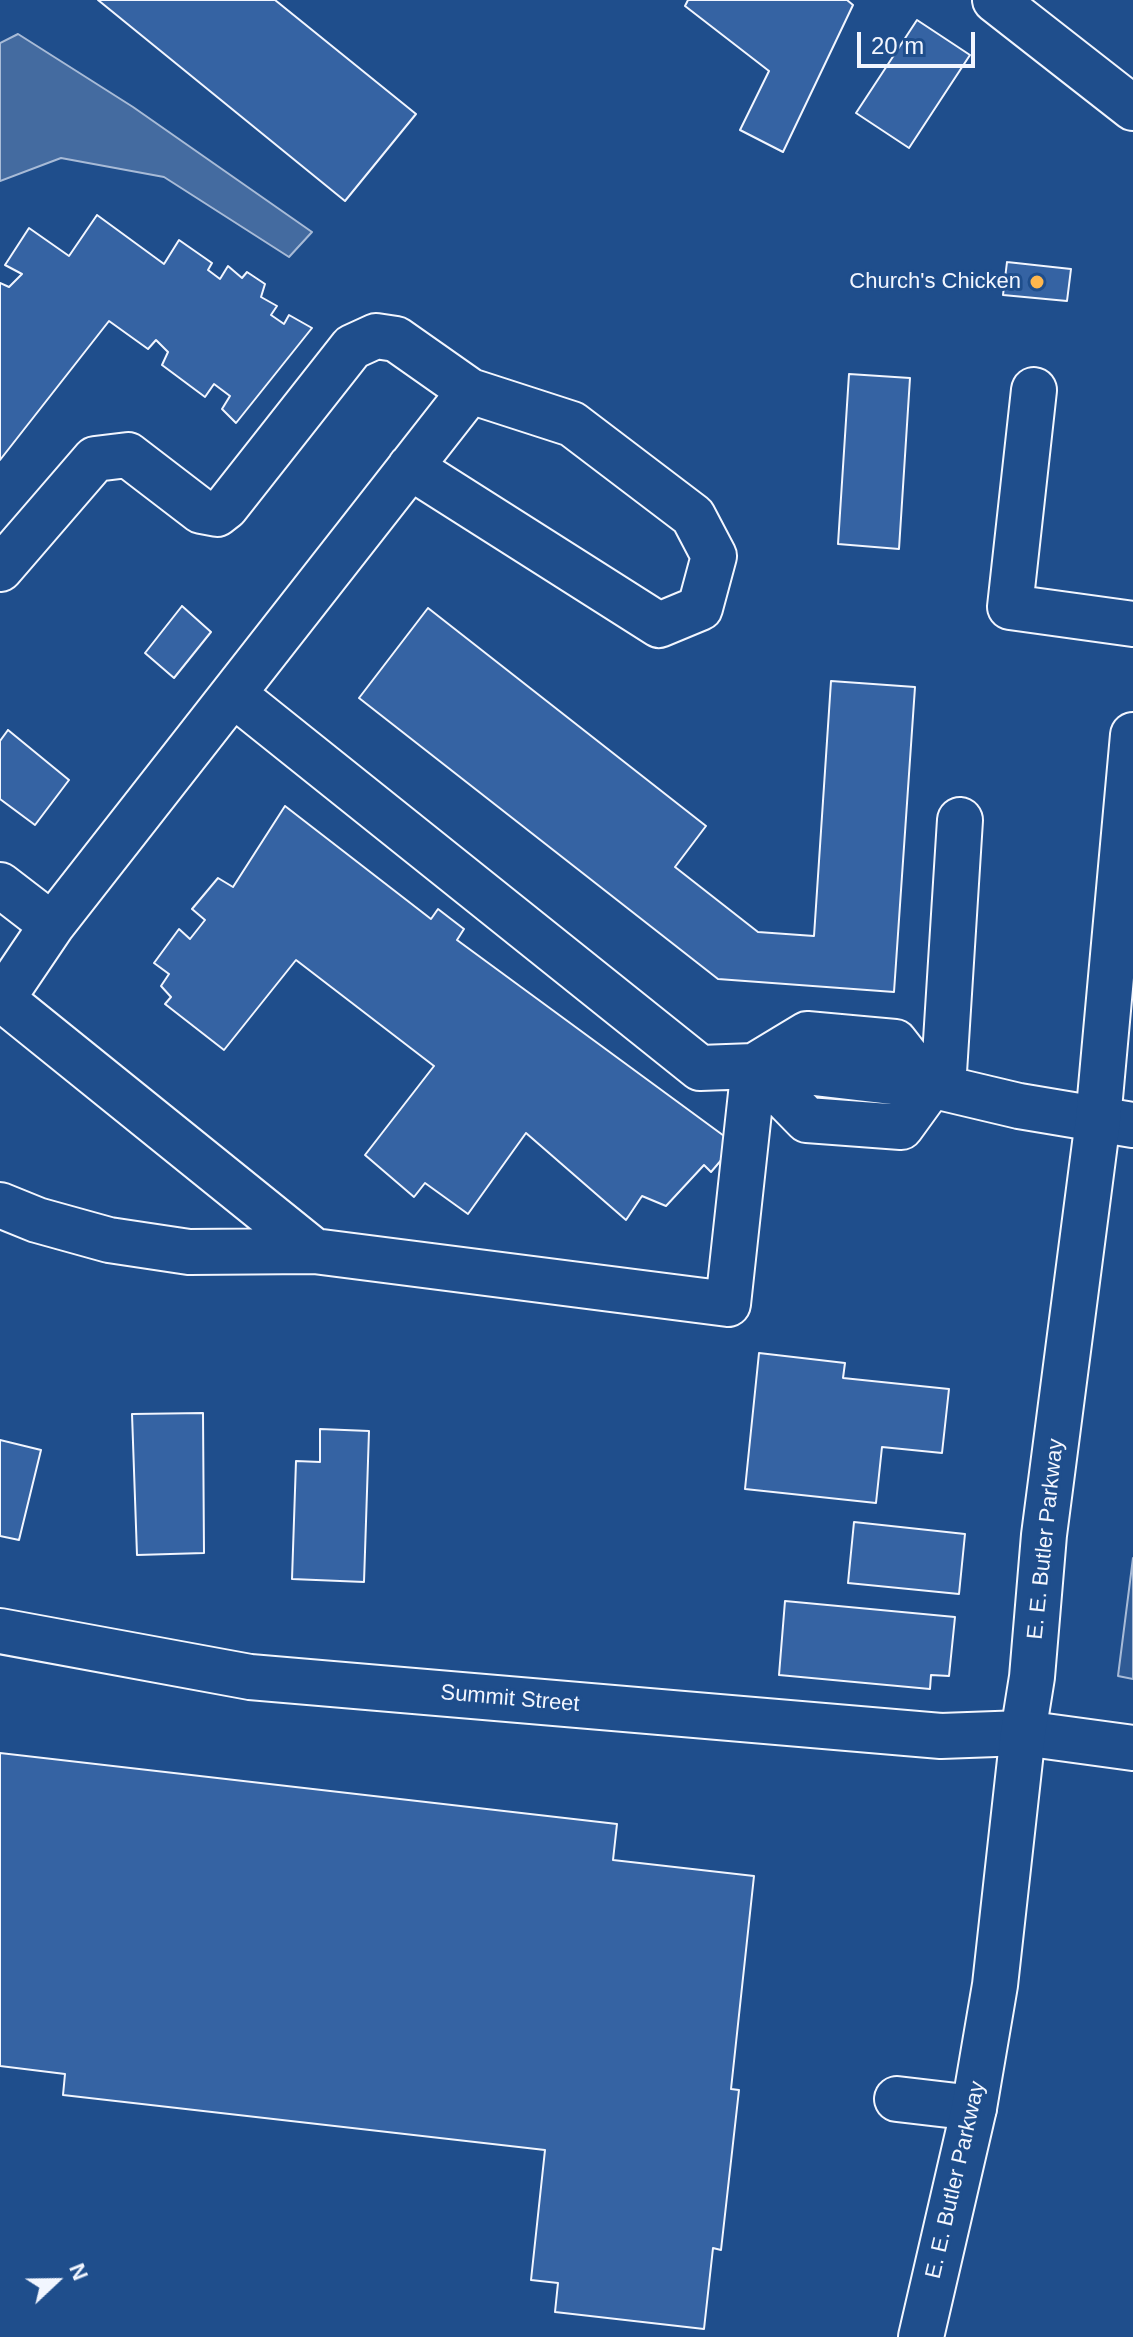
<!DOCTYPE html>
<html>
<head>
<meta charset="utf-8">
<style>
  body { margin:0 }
  #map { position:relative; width:1133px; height:2337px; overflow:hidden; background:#1f4e8c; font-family:Helvetica,sans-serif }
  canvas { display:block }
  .north { position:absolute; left:16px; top:2241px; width:80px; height:80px; -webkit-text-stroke:6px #1f4e8c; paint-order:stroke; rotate:68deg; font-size:22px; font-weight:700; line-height:32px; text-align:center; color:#f2f6ff }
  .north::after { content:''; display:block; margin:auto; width:28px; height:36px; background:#f2f6ff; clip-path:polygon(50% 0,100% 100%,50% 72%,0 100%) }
  .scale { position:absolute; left:857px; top:32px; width:118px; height:36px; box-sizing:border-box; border:4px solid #f2f6ff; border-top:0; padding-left:10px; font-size:24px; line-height:28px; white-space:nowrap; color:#f2f6ff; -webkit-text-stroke:6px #1f4e8c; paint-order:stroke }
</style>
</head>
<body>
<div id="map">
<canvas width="1133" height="2337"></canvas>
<div class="north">N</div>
<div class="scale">20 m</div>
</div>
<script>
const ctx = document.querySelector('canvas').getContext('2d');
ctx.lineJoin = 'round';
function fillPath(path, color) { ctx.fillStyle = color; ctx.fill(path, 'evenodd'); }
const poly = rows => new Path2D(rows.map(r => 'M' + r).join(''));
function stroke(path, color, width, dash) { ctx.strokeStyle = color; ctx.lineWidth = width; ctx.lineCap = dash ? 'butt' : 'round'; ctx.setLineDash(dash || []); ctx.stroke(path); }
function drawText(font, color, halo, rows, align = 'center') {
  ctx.font = font + ' Helvetica,sans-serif'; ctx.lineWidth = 6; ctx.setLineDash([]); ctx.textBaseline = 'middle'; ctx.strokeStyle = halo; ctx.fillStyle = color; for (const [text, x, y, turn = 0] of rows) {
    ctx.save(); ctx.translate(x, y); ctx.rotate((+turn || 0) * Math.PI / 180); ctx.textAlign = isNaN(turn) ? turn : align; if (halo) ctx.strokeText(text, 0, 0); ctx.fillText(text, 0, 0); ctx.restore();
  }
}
const built = poly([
  [1133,1558,1133,1679,1118,1676,1133,1558]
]);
fillPath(built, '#305b95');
stroke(built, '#a8bbd7', 2);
const water = poly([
  [18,34,133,107,312,232,289,257,164,177,61,158,0,181,0,43,18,34]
]);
fillPath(water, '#446ba0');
stroke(water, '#a8bbd7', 2);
const building = poly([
  [98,0,275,0,416,114,345,201,98,0],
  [688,0,847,0,853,5,783,152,740,130,769,71,685,6,688,0],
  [917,20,970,55,909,148,856,113,917,20],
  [97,215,164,264,179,240,212,263,208,270,220,279,228,266,242,278,247,272,265,284,261,297,277,306,271,315,284,324,289,315,312,328,236,423,222,409,230,396,214,384,205,397,162,365,168,352,156,340,148,349,109,321,0,460,0,283,9,287,22,274,5,265,29,228,69,256,97,215],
  [1007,262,1071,269,1067,301,1003,295,1007,262],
  [849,374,910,378,899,549,838,544,849,374],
  [182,606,211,632,174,678,145,653,182,606],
  [428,608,706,826,675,867,758,932,814,936,831,681,915,687,894,992,718,979,359,698,428,608],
  [8,730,69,780,35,825,0,799,0,741,8,730],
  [285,806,431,919,438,909,464,929,457,940,735,1144,711,1172,704,1165,666,1206,642,1196,626,1220,526,1133,468,1214,425,1183,414,1197,365,1155,434,1066,296,960,224,1050,165,1004,171,997,161,986,169,974,154,963,179,929,190,939,205,920,192,909,218,878,233,887,285,806],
  [759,1353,845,1363,843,1378,949,1389,942,1453,882,1447,876,1503,745,1489,759,1353],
  [203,1413,204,1553,137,1555,132,1414,203,1413],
  [320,1429,369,1431,364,1582,292,1579,296,1461,320,1462,320,1429],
  [0,1440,41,1450,19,1540,0,1536,0,1440],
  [854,1522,965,1534,959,1594,848,1583,854,1522],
  [785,1601,955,1617,949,1676,931,1675,930,1689,779,1675,785,1601],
  [0,1753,617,1824,613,1860,754,1876,731,2089,739,2090,721,2250,713,2248,704,2329,555,2312,558,2283,531,2280,545,2150,63,2095,65,2074,0,2066,0,1753]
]);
fillPath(building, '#3563a3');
stroke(building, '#f2f6ff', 2);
const minor = poly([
  [995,0,1133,108],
  [1034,390,1010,607,1133,624],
  [0,569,95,459,128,455,201,511,217,514,226,507,352,347,376,336,396,339,470,391,572,424,693,516,714,556,700,608,659,625,410,467],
  [0,885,52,925],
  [2,999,314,1251],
  [0,1002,52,925,470,391],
  [754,1066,943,1088,1019,1106,1133,1125],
  [754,1066,807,1120,901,1127,930,1087],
  [754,1066,807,1034,895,1042,930,1087],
  [943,1088,960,820],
  [0,1205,37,1220,109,1240,189,1252,314,1251,728,1304,754,1066,700,1068,233,694],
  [0,1631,250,1677,941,1736,1023,1733,1133,1748],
  [897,2099,974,2108]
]);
const highway = poly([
  [921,2337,974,2108,995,1985,1023,1733,1032,1677,1044,1535,1098,1120,1133,735]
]);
stroke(minor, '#f2f6ff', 48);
stroke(highway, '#f2f6ff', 48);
stroke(minor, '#1f4e8c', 44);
stroke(highway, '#1f4e8c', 44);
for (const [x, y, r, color] of [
  [1037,282,8,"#ffb74d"]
]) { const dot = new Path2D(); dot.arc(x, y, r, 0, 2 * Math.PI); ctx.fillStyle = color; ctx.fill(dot); stroke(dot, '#1f4e8c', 3); }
drawText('22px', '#f2f6ff', '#1f4e8c', [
  ["Church's Chicken",1021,282]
], 'right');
drawText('22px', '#f2f6ff', '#1f4e8c', [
  ["E. E. Butler Parkway",1046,1539,-84],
  ["Summit Street",510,1699,5],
  ["E. E. Butler Parkway",956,2180,-77]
]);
</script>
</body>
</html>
